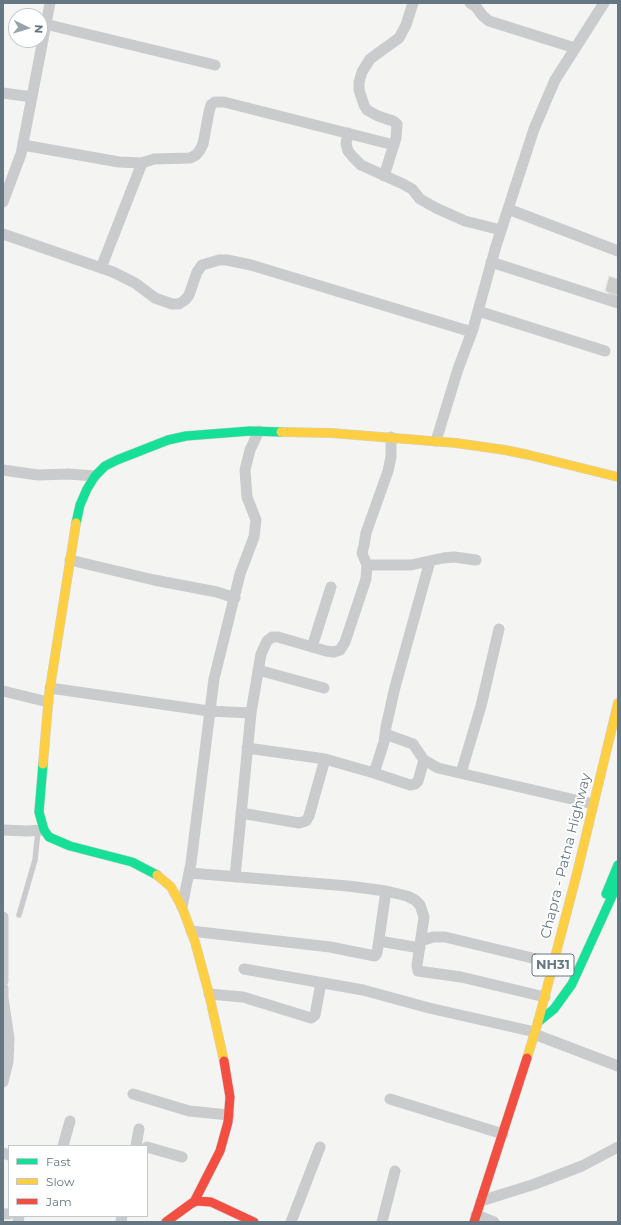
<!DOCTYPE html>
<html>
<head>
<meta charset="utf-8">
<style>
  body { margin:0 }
  #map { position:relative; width:621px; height:1225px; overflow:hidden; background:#f4f4f2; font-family:Montserrat,sans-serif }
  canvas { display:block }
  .frame { position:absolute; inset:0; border:4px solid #647782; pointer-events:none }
  .legend { position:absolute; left:8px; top:1145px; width:140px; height:72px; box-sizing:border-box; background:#fff; border:1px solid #c1c9cd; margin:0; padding:5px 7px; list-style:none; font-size:12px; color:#647782 }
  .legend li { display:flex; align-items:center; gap:8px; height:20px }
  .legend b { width:20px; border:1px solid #c1c9cd }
  .north { position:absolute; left:8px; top:8px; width:40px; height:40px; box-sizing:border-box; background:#fff; border:1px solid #c1c9cd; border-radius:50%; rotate:95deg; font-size:11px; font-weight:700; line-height:16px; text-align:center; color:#647782 }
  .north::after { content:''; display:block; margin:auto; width:14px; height:18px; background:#96a3a9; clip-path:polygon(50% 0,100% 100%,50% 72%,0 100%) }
</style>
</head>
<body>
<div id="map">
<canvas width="621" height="1225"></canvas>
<div class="frame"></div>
<ul class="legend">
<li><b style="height:5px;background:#16e098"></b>Fast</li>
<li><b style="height:5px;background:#ffcf43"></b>Slow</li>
<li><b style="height:5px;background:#f24e42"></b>Jam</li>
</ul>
<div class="north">N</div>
</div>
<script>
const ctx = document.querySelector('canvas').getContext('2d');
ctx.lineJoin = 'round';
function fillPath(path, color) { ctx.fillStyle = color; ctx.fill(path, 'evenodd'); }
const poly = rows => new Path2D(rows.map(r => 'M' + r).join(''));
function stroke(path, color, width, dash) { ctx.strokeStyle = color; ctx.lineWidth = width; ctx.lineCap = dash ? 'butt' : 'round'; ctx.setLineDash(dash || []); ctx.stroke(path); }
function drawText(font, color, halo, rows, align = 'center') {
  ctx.font = font + ' Montserrat,sans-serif'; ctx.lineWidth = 4; ctx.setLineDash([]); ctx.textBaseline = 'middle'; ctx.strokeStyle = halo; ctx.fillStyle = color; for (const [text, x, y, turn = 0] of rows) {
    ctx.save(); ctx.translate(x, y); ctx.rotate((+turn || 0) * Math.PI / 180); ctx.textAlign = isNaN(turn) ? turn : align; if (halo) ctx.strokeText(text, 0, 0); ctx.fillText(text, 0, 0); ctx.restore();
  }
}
fillPath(poly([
  [618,280,618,298,609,294,606,291]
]), '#0003');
const building = poly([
  [609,276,618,279,618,296,605,291,609,276]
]);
fillPath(building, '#cccecd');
stroke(building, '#e3e3e2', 1);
const fast = poly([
  [76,523,80,505,87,489,95,476,105,466,117,460,168,440,186,436,250,431,281,432],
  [43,764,39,812,44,830,49,837,70,846,132,862,157,875],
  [606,894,618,865],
  [538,1022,554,1009,572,984,618,883]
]);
const slow = poly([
  [281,432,331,433,456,443,505,450,529,455,618,477],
  [43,764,49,694,76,523],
  [157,875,171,887,182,907,195,942,209,994,224,1061],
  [527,1058,538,1022,576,877,618,703]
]);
const jam = poly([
  [194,1202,220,1151,228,1122,230,1097,224,1061],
  [166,1222,192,1203,197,1201,211,1202,254,1222],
  [474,1222,527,1058]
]);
stroke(fast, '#d0d2d2', 10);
stroke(slow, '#d0d2d2', 10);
stroke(jam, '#d0d2d2', 10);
stroke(poly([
  [19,915,35,860,38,831]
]), '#cacbcc', 5.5);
stroke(poly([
  [470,3,476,7,483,16,489,21,575,48],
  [45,24,215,65],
  [3,93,32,97],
  [348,133,346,144,348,151,353,157,361,165,403,184,412,189,420,199,436,208,465,221,501,230],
  [23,145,119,162,142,163],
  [384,176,396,138,397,124,393,121,378,116,367,110,364,105,359,90,359,82,362,72,370,59,399,38,406,25,413,3],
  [3,202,21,154,50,3],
  [508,209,618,251],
  [3,234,113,272,135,283,155,298,172,304,179,304,185,300,189,295,197,272,202,265,219,260,227,260,251,265,472,332],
  [491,262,618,303],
  [101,268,142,163,154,159,190,158,196,155,200,150,203,144,209,112,211,105,215,102,224,102,394,145],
  [478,311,605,351],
  [436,441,458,369,473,329,496,246,534,129,555,80,604,3],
  [3,470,38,475,68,474,95,476],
  [70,560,154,580,217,592,235,598],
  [367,565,411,565,443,558,454,557,476,560],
  [312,647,331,587],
  [258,670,324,688],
  [50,688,209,711,251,713],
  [3,691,48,702],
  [385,734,413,744,424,760,438,768,593,804],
  [247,748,325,759,374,773,410,785,415,784,418,781,424,760],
  [374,773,384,742,386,727,395,687,430,561],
  [461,773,481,706,499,629],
  [241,813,299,823,306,821,309,816,325,759],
  [3,830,27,831,44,830],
  [190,873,348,886,386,891,407,896,415,900,420,905,424,917,417,965,418,971,461,977,545,997],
  [235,877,251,713,261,654,267,641,272,637,278,637,326,651,334,652,340,650,345,642,366,579,367,565,362,553,364,545,366,533,388,471,391,457,391,437],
  [182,907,191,863,214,679,240,574,254,537,256,520,247,497,245,470,250,450,259,431],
  [3,917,3,981],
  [191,931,330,947,375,956,377,953,386,891],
  [379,941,420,948],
  [421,941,433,937,445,937,553,963],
  [244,969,363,990,429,1008,535,1032],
  [3,988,3,998,9,1038,8,1062,3,1082],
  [209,994,243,997,311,1018,315,1015,321,983],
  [534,1034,618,1066],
  [133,1094,189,1111,229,1115],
  [390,1099,503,1134],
  [63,1146,70,1121],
  [136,1146,139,1129],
  [147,1147,182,1157],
  [3,1153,9,1155],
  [481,1201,535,1184,582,1166,618,1147],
  [3,1214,9,1214],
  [476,1215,494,1222],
  [18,1222,19,1216],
  [121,1222,122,1216],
  [291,1222,320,1147],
  [382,1222,395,1171]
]), '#cacbcc', 11);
stroke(fast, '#16e098', 9);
stroke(slow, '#ffcf43', 9);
stroke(jam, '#f24e42', 9);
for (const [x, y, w] of [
  [553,965,42]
]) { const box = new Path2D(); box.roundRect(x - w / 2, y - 11, w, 22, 3); ctx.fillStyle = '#fff'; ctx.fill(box); stroke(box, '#647782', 1); }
drawText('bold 13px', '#647782', null, [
  ["NH31",553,965]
]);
drawText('14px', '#647782', '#fff', [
  ["Chapra - Patna Highway",566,856,-76]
]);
</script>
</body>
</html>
